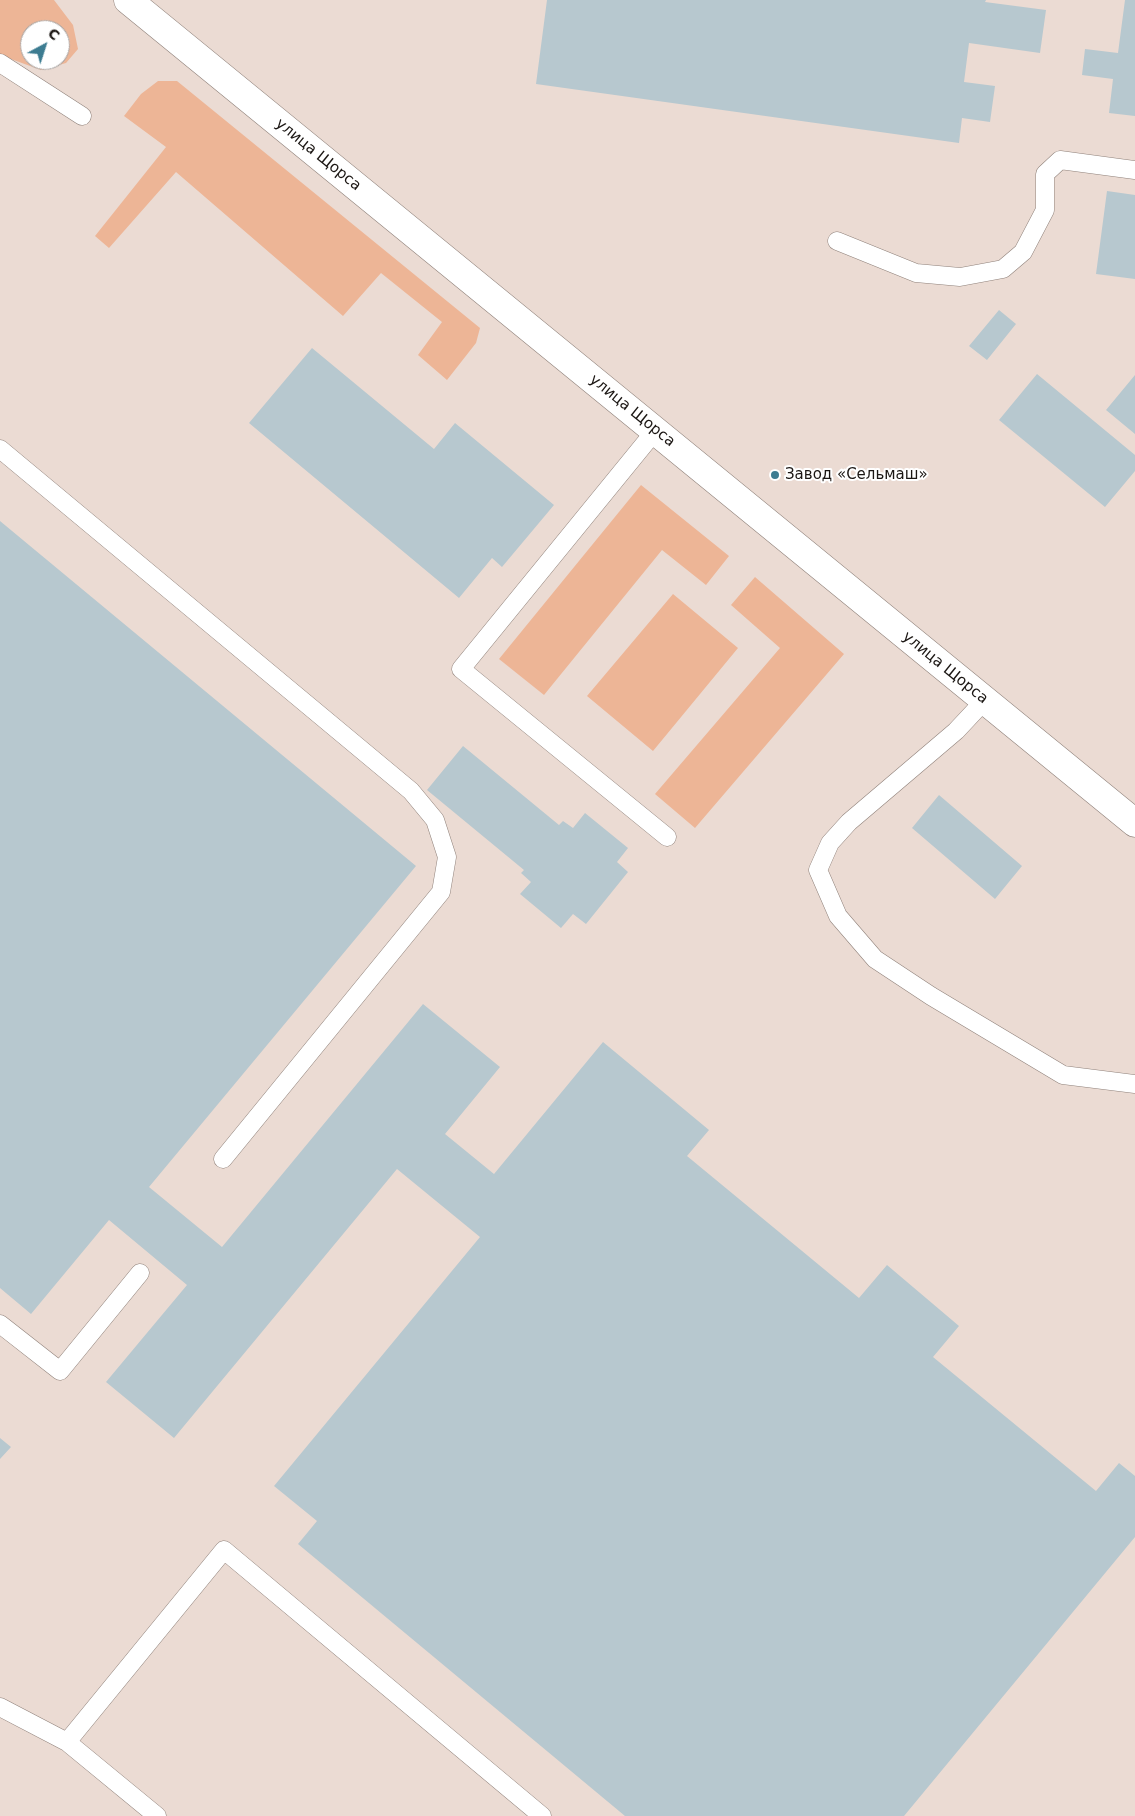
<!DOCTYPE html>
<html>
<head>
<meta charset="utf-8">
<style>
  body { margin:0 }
  #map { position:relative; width:1135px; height:1816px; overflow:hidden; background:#ebdbd3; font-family:"DejaVu Sans",sans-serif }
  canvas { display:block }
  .north { position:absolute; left:20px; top:20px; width:50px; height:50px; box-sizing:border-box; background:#fff; border:1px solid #a4a2a1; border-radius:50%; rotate:40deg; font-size:14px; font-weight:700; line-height:20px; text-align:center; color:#1b1613 }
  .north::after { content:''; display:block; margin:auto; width:18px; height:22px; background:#3d7c91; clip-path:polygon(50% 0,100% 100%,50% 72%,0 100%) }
</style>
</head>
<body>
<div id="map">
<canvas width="1135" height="1816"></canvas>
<div class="north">С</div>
</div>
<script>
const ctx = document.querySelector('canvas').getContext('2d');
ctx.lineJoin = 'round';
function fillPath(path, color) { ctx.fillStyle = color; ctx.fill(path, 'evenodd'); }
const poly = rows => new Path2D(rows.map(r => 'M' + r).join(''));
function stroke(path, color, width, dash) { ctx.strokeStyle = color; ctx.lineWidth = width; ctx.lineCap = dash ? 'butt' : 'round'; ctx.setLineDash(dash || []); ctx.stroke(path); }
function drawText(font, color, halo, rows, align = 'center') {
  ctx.font = font + ' "DejaVu Sans",sans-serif'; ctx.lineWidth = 4; ctx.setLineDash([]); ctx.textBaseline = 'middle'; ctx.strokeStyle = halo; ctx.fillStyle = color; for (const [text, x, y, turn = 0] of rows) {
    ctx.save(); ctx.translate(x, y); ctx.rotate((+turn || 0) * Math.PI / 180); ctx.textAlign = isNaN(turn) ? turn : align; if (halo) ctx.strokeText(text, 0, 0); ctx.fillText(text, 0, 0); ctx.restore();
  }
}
fillPath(poly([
  [0,0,54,0,73,25,78,49,66,63,41,70,0,55],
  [30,30,60,30,60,60,30,60],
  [158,81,177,81,480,328,476,343,447,380,418,355,442,322,381,273,343,316,176,172,109,248,95,236,166,147,124,116,141,94],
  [641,485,729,556,706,585,662,550,544,695,499,659],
  [755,577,844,654,695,828,655,794,780,648,731,605],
  [673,594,738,648,653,751,587,696]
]), '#edb596');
fillPath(poly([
  [547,0,986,0,985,2,1046,10,1040,53,969,43,964,82,995,86,990,122,962,118,959,143,536,84],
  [1125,0,1135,0,1135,116,1109,113,1113,79,1082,75,1085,49,1118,53],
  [1107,191,1135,195,1135,279,1096,274],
  [999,310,1016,324,987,360,969,346],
  [312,348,434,449,455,423,554,505,502,567,492,558,459,598,249,423],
  [1037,374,1135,455,1135,471,1105,507,999,420],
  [1135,375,1135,434,1106,410],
  [0,521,416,866,149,1187,222,1247,423,1004,500,1067,445,1134,494,1174,603,1042,709,1130,687,1156,859,1298,887,1265,959,1326,933,1357,1096,1491,1119,1463,1135,1476,1135,1537,904,1816,625,1816,298,1544,317,1521,274,1486,480,1237,397,1169,174,1438,106,1382,187,1285,109,1220,31,1314,0,1288],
  [463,746,559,825,563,821,573,828,585,813,628,848,617,862,628,872,586,924,573,914,561,928,520,894,531,882,521,873,524,870,427,790],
  [939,795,1022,866,995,899,912,828],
  [0,1438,11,1447,0,1459]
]), '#b7c8cf');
const service = poly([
  [0,63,82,116],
  [837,241,916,273,960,277,1003,269,1023,252,1045,210,1045,174,1060,160,1135,170],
  [655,431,461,669,667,837],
  [0,449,411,791,435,820,447,857,441,892,223,1159],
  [985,700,956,731,849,822,830,843,818,870,838,916,875,959,931,996,1063,1075,1135,1084],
  [0,1324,60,1371,140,1273],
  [0,1707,67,1742],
  [157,1816,67,1742,224,1550,542,1816]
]);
const primary = poly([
  [128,0,1135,823]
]);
stroke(service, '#8f817a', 19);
stroke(primary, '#8f817a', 29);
stroke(service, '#fff', 18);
stroke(primary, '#fff', 28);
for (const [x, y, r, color] of [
  [775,475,5,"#3d7c91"]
]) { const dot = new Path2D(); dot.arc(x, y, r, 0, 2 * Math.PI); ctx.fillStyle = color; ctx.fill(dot); stroke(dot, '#fff', 2); }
drawText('15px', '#1b1613', '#fff', [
  ["улица Щорса",318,155,39],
  ["улица Щорса",632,411,39],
  ["улица Щорса",945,668,39]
]);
drawText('15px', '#1b1613', '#fff', [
  ["Завод «Сельмаш»",785,475]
], 'left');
</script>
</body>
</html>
